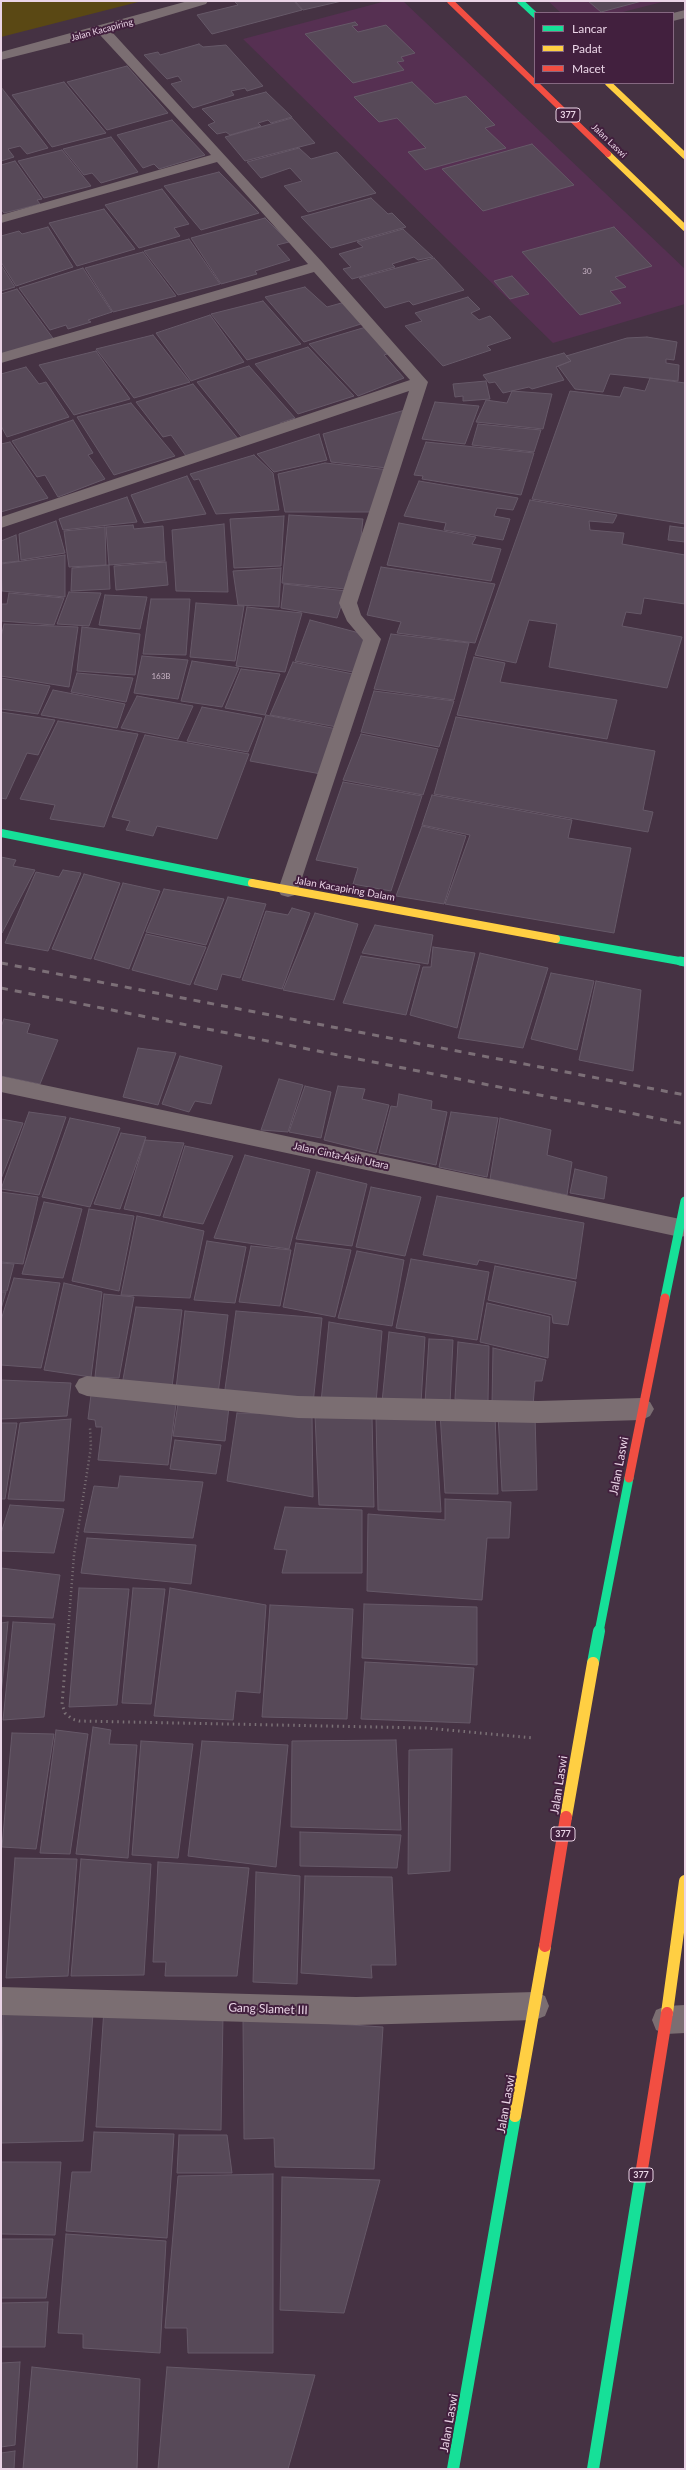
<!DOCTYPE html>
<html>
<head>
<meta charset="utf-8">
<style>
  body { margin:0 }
  #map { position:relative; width:686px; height:2470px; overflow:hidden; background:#453243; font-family:Lato,sans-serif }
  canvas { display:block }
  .frame { position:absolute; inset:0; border:2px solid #ead4e6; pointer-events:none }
  .legend { position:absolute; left:534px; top:12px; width:140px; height:72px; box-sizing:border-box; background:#42203e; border:1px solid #856881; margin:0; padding:5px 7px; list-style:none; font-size:12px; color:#ead4e6 }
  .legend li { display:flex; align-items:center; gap:8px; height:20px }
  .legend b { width:20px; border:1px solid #856881 }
</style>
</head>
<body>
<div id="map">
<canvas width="686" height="2470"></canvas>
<div class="frame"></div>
<ul class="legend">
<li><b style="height:5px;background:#16e098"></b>Lancar</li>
<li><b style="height:5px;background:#ffcf43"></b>Padat</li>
<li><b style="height:5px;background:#f24e42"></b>Macet</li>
</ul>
</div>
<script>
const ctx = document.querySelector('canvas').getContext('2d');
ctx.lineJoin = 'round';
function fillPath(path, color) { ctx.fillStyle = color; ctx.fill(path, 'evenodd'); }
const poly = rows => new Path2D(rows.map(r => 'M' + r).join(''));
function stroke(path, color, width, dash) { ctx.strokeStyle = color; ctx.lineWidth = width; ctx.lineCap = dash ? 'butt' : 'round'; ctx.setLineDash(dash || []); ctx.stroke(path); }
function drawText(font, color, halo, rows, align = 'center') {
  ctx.font = font + ' Lato,sans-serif'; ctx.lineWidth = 4; ctx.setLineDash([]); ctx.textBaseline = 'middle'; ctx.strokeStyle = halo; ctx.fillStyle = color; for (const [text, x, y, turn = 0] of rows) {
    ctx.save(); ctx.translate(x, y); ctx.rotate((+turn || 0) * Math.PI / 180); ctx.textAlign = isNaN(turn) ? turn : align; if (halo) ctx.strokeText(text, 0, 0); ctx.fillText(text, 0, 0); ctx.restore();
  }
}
fillPath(poly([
  [386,1,403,1,685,269,685,304,553,343,243,39],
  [548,1,666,1,619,13,561,13]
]), '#563052');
fillPath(poly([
  [1,1,142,1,1,37]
]), '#5a4814');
const building = poly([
  [234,1,294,1,302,10,212,34,197,15,238,5,234,1],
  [295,1,342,1,303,10,295,1],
  [588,1,642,1,601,12,588,1],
  [355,22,358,25,352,26,358,32,386,25,415,53,401,57,404,61,397,62,404,70,353,83,305,34,355,22],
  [199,44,203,47,226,45,263,86,247,91,245,88,231,91,234,95,193,108,171,84,182,81,178,76,167,79,144,55,158,52,160,55,199,44],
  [127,66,168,113,107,130,67,82,127,66],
  [64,82,106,133,52,147,12,95,64,82],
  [412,82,435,104,466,96,495,125,485,128,506,148,425,170,408,152,426,148,397,118,379,122,354,97,412,82],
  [1,87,48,148,27,154,20,146,8,149,14,157,1,161,1,87],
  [266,92,292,117,271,123,268,120,258,123,261,126,230,135,226,132,217,134,208,125,215,122,202,109,266,92],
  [292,118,315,143,245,161,225,137,292,118],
  [172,120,205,155,159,169,154,164,143,168,117,135,172,120],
  [111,137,138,172,101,183,92,173,84,175,63,149,111,137],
  [532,144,574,185,483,211,442,169,532,144],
  [299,148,311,159,337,152,376,193,308,212,284,186,302,181,290,168,261,178,247,162,299,148],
  [62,150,91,186,44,198,18,161,62,150],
  [15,161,42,199,37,200,40,204,4,213,1,209,1,165,15,161],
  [219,172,259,213,201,230,164,186,219,172],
  [162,189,189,224,174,228,180,236,139,248,105,205,162,189],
  [371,198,388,214,392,213,406,227,331,248,301,217,371,198],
  [104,209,135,249,77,266,49,223,104,209],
  [265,218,289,242,277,245,290,260,255,271,257,274,221,284,191,238,265,218],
  [48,227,73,267,16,286,1,262,1,236,19,231,22,234,48,227],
  [614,227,652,266,615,277,626,287,610,291,621,303,580,315,522,252,614,227],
  [403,229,433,257,418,260,414,257,392,264,395,267,352,279,343,269,351,267,339,254,363,247,357,242,403,229],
  [189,239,220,284,178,295,144,251,189,239],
  [143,252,176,296,113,312,85,268,143,252],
  [434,258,464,290,413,305,409,301,385,308,359,278,434,258],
  [1,265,15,287,1,291,1,265],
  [83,268,112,312,88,320,91,322,68,329,66,325,50,330,19,288,83,268],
  [512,276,529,294,510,299,494,281,512,276],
  [305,287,327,307,345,302,364,323,304,342,265,297,305,287],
  [17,289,55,341,1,355,1,294,17,289],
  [468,297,480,309,471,313,479,320,490,316,511,338,487,346,491,350,443,366,405,326,422,321,415,313,468,297],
  [263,301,301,344,247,360,211,314,263,301],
  [210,315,244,362,191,381,156,333,210,315],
  [366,327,390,353,384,355,404,378,358,396,309,344,366,327],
  [153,335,190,382,134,398,96,349,153,335],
  [647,337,677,342,674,360,666,359,666,363,679,365,678,381,610,374,603,392,575,389,558,366,571,361,566,356,627,338,647,337],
  [308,347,354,396,298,414,255,364,308,347],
  [96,351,130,399,74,415,39,365,96,351],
  [564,353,571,361,556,367,564,380,532,389,529,387,503,393,495,382,489,383,483,375,564,353],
  [249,366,295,418,280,423,284,428,244,440,197,382,249,366],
  [26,367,39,384,46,382,69,417,7,437,1,426,1,374,26,367],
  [650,378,685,383,685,524,532,499,570,391,620,397,624,387,645,391,650,378],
  [486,381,490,399,463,401,463,396,455,397,453,384,486,381],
  [193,384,239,440,186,456,171,435,163,437,136,402,193,384],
  [512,391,552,394,543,429,476,422,486,400,507,403,512,391],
  [435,402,479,406,465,444,422,439,435,402],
  [131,403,175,456,114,475,77,417,131,403],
  [405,410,387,468,331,462,323,434,405,410],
  [73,420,93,453,88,455,105,479,58,497,45,475,37,477,12,441,73,420],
  [478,424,541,430,534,452,472,445,478,424],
  [319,434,327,460,274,472,257,454,319,434],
  [10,442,48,498,1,512,1,444,10,442],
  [426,442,534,453,521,495,422,479,423,476,414,475,426,442],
  [254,455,273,473,279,510,216,514,199,479,194,480,190,474,254,455],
  [325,463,390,470,371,512,285,512,278,474,325,463],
  [187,476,206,514,144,523,131,495,187,476],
  [419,481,518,498,513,510,497,508,494,516,510,519,503,540,444,530,446,523,404,516,419,481],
  [127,497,137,522,63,530,59,519,127,497],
  [530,500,617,515,613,523,589,521,590,530,624,533,622,544,685,555,685,604,644,598,641,614,626,612,622,626,682,637,667,688,549,667,557,624,529,620,516,663,475,655,530,500],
  [289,515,363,519,357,571,349,571,346,589,282,583,289,515],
  [284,516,281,566,234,568,230,519,284,516],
  [56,521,65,553,21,560,19,534,56,521],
  [399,523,476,537,472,544,501,549,491,581,387,565,399,523],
  [224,524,228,592,176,591,172,530,224,524],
  [133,525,134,529,163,526,165,561,109,565,106,527,133,525],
  [670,526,685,528,685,542,668,540,670,526],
  [105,527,106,565,69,567,64,531,105,527],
  [16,535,19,561,1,563,1,541,16,535],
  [65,555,65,597,2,591,1,564,65,555],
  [166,562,168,585,116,590,114,566,166,562],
  [109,565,110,589,71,591,72,568,109,565],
  [381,567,495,584,475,643,397,633,401,622,367,615,381,567],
  [281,568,279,607,238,605,233,571,281,568],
  [284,584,346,591,337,618,281,608,284,584],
  [69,592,101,593,89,626,57,624,69,592],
  [9,593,64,598,54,625,1,621,1,604,7,604,9,593],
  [105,595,147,597,140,629,99,625,105,595],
  [151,599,190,599,186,655,143,654,151,599],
  [196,603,244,606,235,661,190,657,196,603],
  [247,607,302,613,285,672,236,666,247,607],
  [310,620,367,635,353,672,295,661,310,620],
  [4,624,78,627,69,687,1,676,1,637,4,624],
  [82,627,140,634,135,675,77,671,82,627],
  [391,634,469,643,454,700,374,689,391,634],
  [142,656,188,660,178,699,134,693,142,656],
  [474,657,505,663,500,682,617,700,607,739,457,715,474,657],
  [192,661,239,668,222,707,181,701,192,661],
  [293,662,353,674,337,727,270,715,293,662],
  [241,669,280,674,265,715,225,708,241,669],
  [77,673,133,678,126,702,71,692,77,673],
  [1,678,50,686,38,714,1,709,1,678],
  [53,690,125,704,117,728,41,715,53,690],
  [374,691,454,701,439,747,361,732,374,691],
  [137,696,193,706,178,739,121,728,137,696],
  [202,707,262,718,248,752,187,741,202,707],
  [1,712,55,720,38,755,27,753,6,799,1,798,1,712],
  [266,715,337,729,321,774,250,761,266,715],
  [456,717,655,751,643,810,653,812,648,832,434,794,456,717],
  [58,721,138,734,104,827,50,819,55,805,20,799,58,721],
  [361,734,438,749,423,795,343,780,361,734],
  [145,735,249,754,217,839,157,826,153,836,126,830,130,821,112,817,145,735],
  [343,782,422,796,391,891,353,884,358,868,316,860,343,782],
  [432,795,572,820,568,838,631,848,614,933,445,904,470,835,422,825,432,795],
  [422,826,466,836,444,904,396,896,422,826],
  [1,857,16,860,13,866,35,870,2,933,1,857],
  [63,870,81,873,48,951,5,943,36,872,59,877,63,870],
  [84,874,120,883,91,959,52,949,84,874],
  [123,883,160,891,129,969,94,959,123,883],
  [164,889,224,899,206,945,146,932,164,889],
  [228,897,266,904,240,978,222,974,217,990,194,984,228,897],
  [292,908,310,913,282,989,242,980,266,911,288,915,292,908],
  [315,913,358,924,334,1000,283,990,315,913],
  [375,925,433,935,428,964,362,953,375,925],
  [146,934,206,947,190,985,132,970,146,934],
  [433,947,475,953,457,1028,410,1015,423,967,431,967,433,947],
  [480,953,548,968,523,1048,458,1038,480,953],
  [361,956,420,965,406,1015,343,1003,361,956],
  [551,973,594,981,577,1050,531,1039,551,973],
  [596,981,641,990,633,1071,579,1060,596,981],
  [4,1019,30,1024,27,1033,58,1040,40,1084,1,1076,1,1027,4,1019],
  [138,1048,176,1053,158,1105,123,1097,138,1048],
  [180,1056,222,1066,211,1104,195,1101,189,1112,162,1104,180,1056],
  [279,1079,303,1085,288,1132,261,1130,279,1079],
  [305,1086,331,1092,321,1138,289,1132,305,1086],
  [338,1086,365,1089,362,1099,389,1105,376,1153,324,1140,338,1086],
  [399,1094,432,1101,431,1109,447,1112,436,1165,379,1153,391,1106,397,1107,399,1094],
  [29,1112,66,1117,39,1195,1,1189,29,1112],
  [451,1112,498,1118,487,1177,439,1167,451,1112],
  [70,1118,120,1128,90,1207,42,1197,70,1118],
  [500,1118,551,1130,547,1155,572,1162,567,1195,490,1179,500,1118],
  [1,1119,23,1123,1,1179,1,1119],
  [121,1133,146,1137,120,1209,94,1204,121,1133],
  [145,1140,184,1143,160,1216,124,1209,145,1140],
  [185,1146,233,1156,203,1224,163,1217,185,1146],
  [245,1155,310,1170,289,1249,214,1238,245,1155],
  [575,1169,607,1177,604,1199,570,1193,575,1169],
  [317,1172,367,1184,352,1246,296,1239,317,1172],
  [371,1187,421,1197,405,1256,356,1247,371,1187],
  [1,1192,38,1197,23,1264,1,1262,1,1192],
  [437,1196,584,1223,576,1279,479,1260,477,1265,423,1255,437,1196],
  [44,1202,82,1209,63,1278,22,1274,44,1202],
  [89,1209,134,1216,119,1291,72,1281,89,1209],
  [137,1216,204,1231,190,1298,121,1295,137,1216],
  [207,1241,246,1247,235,1303,194,1300,207,1241],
  [296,1243,351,1250,335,1317,283,1307,296,1243],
  [251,1246,291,1250,280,1306,239,1302,251,1246],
  [357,1251,404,1260,392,1326,338,1318,357,1251],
  [411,1259,489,1272,477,1340,396,1328,411,1259],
  [1,1263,14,1264,7,1291,1,1291,1,1263],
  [495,1266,576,1282,568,1325,553,1323,552,1315,488,1300,495,1266],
  [14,1278,60,1283,41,1368,1,1365,1,1320,14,1278],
  [64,1283,102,1292,91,1377,44,1370,64,1283],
  [1,1292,6,1292,1,1309,1,1292],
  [104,1294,134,1297,119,1378,95,1377,104,1294],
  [487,1303,550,1317,548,1358,480,1342,487,1303],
  [136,1307,182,1310,172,1387,122,1385,136,1307],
  [185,1311,228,1315,218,1394,176,1389,185,1311],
  [236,1311,322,1318,313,1404,224,1396,236,1311],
  [329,1322,382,1331,376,1403,321,1402,329,1322],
  [389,1332,425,1337,421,1403,382,1402,389,1332],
  [429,1339,453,1340,450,1404,425,1403,429,1339],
  [458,1342,489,1346,488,1402,455,1399,458,1342],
  [493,1348,546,1360,542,1381,535,1381,533,1406,492,1404,493,1348],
  [1,1380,71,1383,67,1416,1,1419,1,1380],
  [91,1395,176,1404,168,1465,98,1460,102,1427,96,1427,95,1420,88,1419,91,1395],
  [178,1404,229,1407,225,1441,173,1436,178,1404],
  [237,1413,312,1414,313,1497,227,1481,237,1413],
  [440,1413,495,1415,498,1494,445,1493,440,1413],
  [498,1414,535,1415,537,1490,502,1491,498,1414],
  [315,1415,372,1416,374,1507,319,1505,315,1415],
  [435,1415,441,1512,378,1510,376,1417,435,1415],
  [71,1419,64,1501,8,1499,20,1423,71,1419],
  [1,1423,17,1423,5,1499,1,1499,1,1423],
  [175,1440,221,1445,216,1474,170,1469,175,1440],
  [120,1476,203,1482,193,1538,84,1532,94,1486,118,1488,120,1476],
  [445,1499,511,1502,509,1538,487,1538,482,1600,367,1591,368,1514,445,1520,445,1499],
  [10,1505,64,1509,54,1553,1,1551,1,1533,10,1505],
  [285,1507,362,1510,362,1573,282,1573,287,1550,274,1549,285,1507],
  [87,1538,196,1545,191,1584,81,1573,87,1538],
  [1,1568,60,1575,53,1618,1,1616,1,1568],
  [79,1588,129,1589,117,1705,69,1707,79,1588],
  [133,1588,165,1589,151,1704,122,1703,133,1588],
  [170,1588,266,1605,260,1693,236,1691,233,1720,154,1716,170,1588],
  [364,1604,477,1607,477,1665,362,1658,364,1604],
  [270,1605,353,1609,347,1719,262,1717,270,1605],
  [8,1622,1,1695,1,1623,8,1622],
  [13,1622,55,1624,44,1717,3,1720,13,1622],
  [365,1662,474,1668,470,1723,361,1719,365,1662],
  [93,1727,111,1730,109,1744,137,1745,128,1858,76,1854,93,1727],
  [56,1730,88,1734,70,1854,40,1853,56,1730],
  [12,1733,54,1734,36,1849,2,1847,12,1733],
  [396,1740,401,1830,291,1827,292,1741,396,1740],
  [141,1741,193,1744,178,1858,132,1855,141,1741],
  [202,1741,288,1745,276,1867,188,1856,202,1741],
  [452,1749,450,1871,408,1874,409,1750,452,1749],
  [300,1832,401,1835,397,1868,300,1866,300,1832],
  [15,1858,77,1859,68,1976,6,1978,15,1858],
  [81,1859,151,1864,144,1975,71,1976,81,1859],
  [158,1862,249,1868,237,1976,165,1976,166,1962,153,1962,158,1862],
  [256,1872,300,1876,297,1984,253,1982,256,1872],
  [305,1876,392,1877,396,1965,371,1965,372,1978,301,1973,305,1876],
  [104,2009,223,2015,221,2130,96,2127,104,2009],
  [3,2010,93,2014,83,2141,1,2143,3,2010],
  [243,2018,383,2027,374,2169,275,2167,274,2138,244,2139,243,2018],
  [94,2132,174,2134,167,2238,66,2231,72,2172,91,2172,94,2132],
  [179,2135,227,2135,232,2173,177,2173,179,2135],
  [1,2162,61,2162,55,2235,1,2234,1,2162],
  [273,2174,273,2353,188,2353,187,2328,165,2328,178,2176,273,2174],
  [282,2177,380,2180,344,2313,280,2310,282,2177],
  [66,2234,166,2241,160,2353,83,2348,83,2334,58,2333,66,2234],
  [1,2239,53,2239,46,2298,1,2298,1,2239],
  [48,2302,45,2347,1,2347,1,2303,48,2302],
  [20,2362,15,2445,1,2447,1,2363,20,2362],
  [32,2367,140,2379,137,2469,23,2469,32,2367],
  [167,2367,315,2375,288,2469,158,2469,167,2367],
  [15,2451,14,2469,1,2469,1,2453,15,2451]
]);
fillPath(building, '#574958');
stroke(building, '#665968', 1);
stroke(poly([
  [68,1632,74,1555,91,1447,90,1428]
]), '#7b7176', 2.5, [1, 3]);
stroke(poly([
  [68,1631,62,1704,65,1713,72,1719,79,1721,426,1728,534,1738]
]), '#7b7176', 3, [1.5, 4]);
fillPath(poly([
  [188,1,208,1,206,4,112,32,323,263,428,382,357,603,361,615,381,639,298,890,295,895,288,897,281,895,278,890,363,640,347,621,339,603,409,391,1,528,1,517,410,380,314,272,1,363,1,353,308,264,217,162,1,223,1,215,211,155,100,35,1,60,1,52,188,1],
  [685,10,685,18,673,21,673,13,685,10],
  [1,1076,680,1219,685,1220,685,1236,680,1237,1,1092,1,1076],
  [87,1376,298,1396,538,1401,642,1398,650,1402,654,1409,650,1416,642,1420,538,1423,298,1418,87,1396,79,1393,75,1386,79,1379,87,1376],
  [1,1987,356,1997,535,1992,545,1996,549,2006,545,2016,535,2020,356,2025,1,2015,1,1987],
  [685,2005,685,2033,666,2034,656,2030,652,2020,656,2010,666,2006,685,2005]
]), '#7b6e72');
stroke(poly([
  [520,1,535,15]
]), '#16e098', 6);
stroke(poly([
  [1,833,252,883],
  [556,939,685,962]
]), '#16e098', 8);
stroke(poly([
  [680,961,685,962],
  [665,1298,685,1201],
  [599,1632,629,1478]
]), '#16e098', 9);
stroke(poly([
  [593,1663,599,1631],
  [453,2469,515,2116],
  [593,2469,641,2175]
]), '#16e098', 12);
stroke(poly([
  [608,83,685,156],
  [608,154,685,228]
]), '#ffcf43', 6);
stroke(poly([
  [252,883,556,939]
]), '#ffcf43', 8);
stroke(poly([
  [566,1817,593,1663],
  [667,2013,685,1881],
  [515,2116,545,1946]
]), '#ffcf43', 12);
stroke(poly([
  [450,1,608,154]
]), '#f24e42', 6);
stroke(poly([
  [629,1478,665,1298]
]), '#f24e42', 9);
stroke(poly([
  [545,1946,566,1817],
  [641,2175,667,2013]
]), '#f24e42', 12);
stroke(poly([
  [1,963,685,1095],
  [1,988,685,1124]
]), '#7c6f77', 3, [7, 7]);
drawText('8px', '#c5b1c2', null, [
  ["30",587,271],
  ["163B",161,676]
]);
drawText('9px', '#ead4e6', '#42203e', [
  ["Jalan Kacapiring",102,30,-15],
  ["Jalan Laswi",609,141,44]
]);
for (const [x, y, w] of [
  [568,115,24],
  [563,1834,24],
  [641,2175,24]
]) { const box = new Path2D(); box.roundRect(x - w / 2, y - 7, w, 14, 3); ctx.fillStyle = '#42203e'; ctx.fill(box); stroke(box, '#ead4e6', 1); }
drawText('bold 9px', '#ead4e6', null, [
  ["377",568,115],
  ["377",563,1834],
  ["377",641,2175]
]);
drawText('10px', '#ead4e6', '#42203e', [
  ["Jalan Kacapiring Dalam",345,889,10],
  ["Jalan Cinta-Asih Utara",341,1156,12]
]);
drawText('12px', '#ead4e6', '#42203e', [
  ["Jalan Laswi",619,1466,-79],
  ["Jalan Laswi",559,1785,-81],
  ["Gang Slamet III",268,2009,2],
  ["Jalan Laswi",506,2104,-80],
  ["Jalan Laswi",449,2423,-80]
]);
</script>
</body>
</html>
